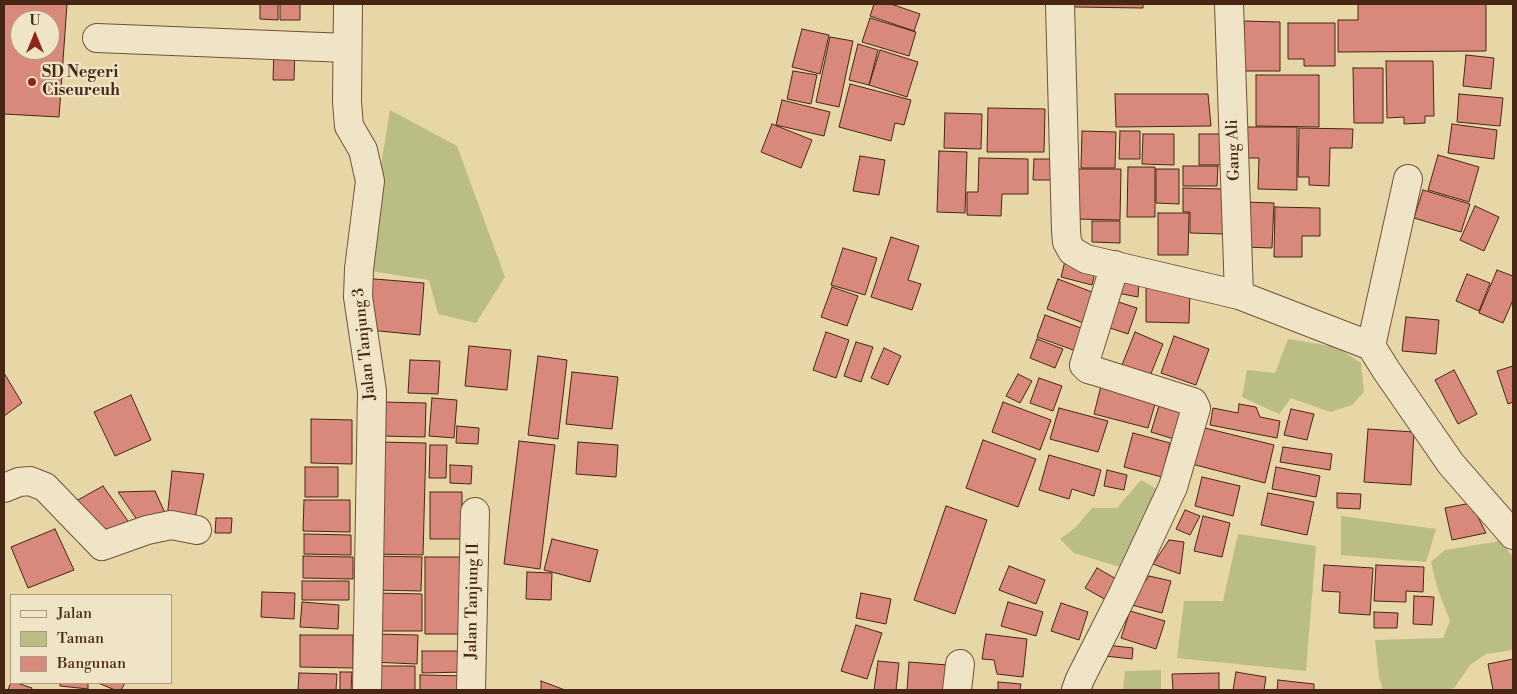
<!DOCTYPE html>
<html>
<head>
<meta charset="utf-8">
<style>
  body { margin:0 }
  #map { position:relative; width:1517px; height:694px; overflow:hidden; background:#e7d7a7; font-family:"Libre Bodoni",serif }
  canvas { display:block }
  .frame { position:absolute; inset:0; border:5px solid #482614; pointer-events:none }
  .legend { position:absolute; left:10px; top:594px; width:162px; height:90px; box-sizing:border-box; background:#efe5c6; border:1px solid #ac997f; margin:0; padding:6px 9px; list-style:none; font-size:15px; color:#482614 }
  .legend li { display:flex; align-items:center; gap:10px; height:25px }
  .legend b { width:25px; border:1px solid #ac997f }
  .north { position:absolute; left:10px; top:10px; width:50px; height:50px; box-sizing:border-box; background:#efe5c6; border:1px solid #ac997f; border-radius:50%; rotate:0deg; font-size:14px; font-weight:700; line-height:20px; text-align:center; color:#482614 }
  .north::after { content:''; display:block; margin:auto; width:18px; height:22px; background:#8f2418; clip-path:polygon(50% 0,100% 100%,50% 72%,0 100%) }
</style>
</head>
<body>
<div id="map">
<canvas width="1517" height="694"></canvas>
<div class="frame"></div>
<ul class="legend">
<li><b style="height:6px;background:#efe5c6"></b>Jalan</li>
<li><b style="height:14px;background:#babd84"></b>Taman</li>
<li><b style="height:14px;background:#d8897c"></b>Bangunan</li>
</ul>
<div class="north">U</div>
</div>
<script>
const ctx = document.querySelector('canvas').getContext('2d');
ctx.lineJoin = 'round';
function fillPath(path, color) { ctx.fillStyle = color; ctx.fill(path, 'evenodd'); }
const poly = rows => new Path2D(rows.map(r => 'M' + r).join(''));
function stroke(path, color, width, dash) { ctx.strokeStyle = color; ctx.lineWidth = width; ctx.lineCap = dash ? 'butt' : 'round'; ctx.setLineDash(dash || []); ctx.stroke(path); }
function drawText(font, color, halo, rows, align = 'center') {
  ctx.font = font + ' "Libre Bodoni",serif'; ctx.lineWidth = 4.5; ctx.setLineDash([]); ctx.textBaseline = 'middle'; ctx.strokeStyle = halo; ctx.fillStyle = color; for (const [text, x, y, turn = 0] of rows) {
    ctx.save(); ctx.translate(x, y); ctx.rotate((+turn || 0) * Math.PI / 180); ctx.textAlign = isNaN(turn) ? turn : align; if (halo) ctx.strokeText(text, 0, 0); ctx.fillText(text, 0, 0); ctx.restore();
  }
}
fillPath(poly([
  [390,110,457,146,505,277,476,323,438,314,429,280,364,270],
  [1288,339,1336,347,1361,363,1364,392,1352,405,1330,412,1291,398,1279,414,1242,397,1247,370,1275,373],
  [1141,480,1158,490,1120,567,1074,553,1060,539,1075,528,1092,508,1117,508],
  [1341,516,1436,529,1426,562,1341,555],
  [1238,534,1316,546,1306,671,1177,658,1184,601,1223,601],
  [1501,541,1513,557,1513,650,1486,654,1470,665,1454,688,1448,690,1383,690,1379,678,1375,640,1443,638,1450,621,1437,587,1431,562,1445,550],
  [1161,670,1161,690,1123,690,1125,671]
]), '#babd84');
const building = poly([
  [4,4,67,4,59,117,4,114,4,4],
  [20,20,50,20,50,50,20,50,20,20],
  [260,4,278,4,278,20,260,19,260,4],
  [280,4,300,4,300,20,280,20,280,4],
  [874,4,891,4,920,14,914,31,870,16,874,4],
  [1074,4,1143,4,1143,8,1074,7,1074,4],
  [1358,4,1486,4,1486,51,1338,52,1338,20,1358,20,1358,4],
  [870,18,916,32,909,56,862,42,870,18],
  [1244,21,1280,22,1280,71,1243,71,1244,21],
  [1288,23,1335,23,1335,66,1304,66,1304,59,1288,59,1288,23],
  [802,29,829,35,820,74,792,67,802,29],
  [830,37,853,41,839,107,816,102,830,37],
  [858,44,878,50,869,85,849,80,858,44],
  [274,48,295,49,294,80,273,80,274,48],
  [880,50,918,62,907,97,869,85,880,50],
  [1466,55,1494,58,1491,89,1463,86,1466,55],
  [1386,61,1433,61,1434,116,1425,116,1425,123,1404,124,1404,117,1387,118,1386,61],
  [1353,68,1383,68,1383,123,1354,123,1353,68],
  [793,71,817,75,811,104,787,99,793,71],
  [1256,75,1319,75,1319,127,1256,126,1256,75],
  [850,84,911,100,904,125,895,123,891,141,839,127,850,84],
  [1115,94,1208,94,1211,126,1116,127,1115,94],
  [1459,94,1503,98,1500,126,1457,122,1459,94],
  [782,100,830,112,824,136,776,125,782,100],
  [988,108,1045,109,1044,152,987,152,988,108],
  [945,113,982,114,981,149,944,148,945,113],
  [772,124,812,140,801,168,761,152,772,124],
  [1452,124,1497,130,1494,159,1448,153,1452,124],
  [1242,127,1297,127,1297,190,1258,189,1259,158,1242,158,1242,127],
  [1299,128,1353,129,1352,148,1330,148,1329,186,1309,185,1309,177,1298,177,1299,128],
  [1082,131,1116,132,1115,168,1081,168,1082,131],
  [1120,131,1140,131,1140,159,1119,159,1120,131],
  [1143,134,1174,134,1174,165,1142,164,1143,134],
  [1199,134,1223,134,1224,165,1199,165,1199,134],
  [939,151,967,152,965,213,937,212,939,151],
  [1438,155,1479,167,1469,202,1428,190,1438,155],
  [860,156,885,160,879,195,853,191,860,156],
  [979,158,1028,159,1028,194,1002,194,1001,216,967,215,967,192,978,192,979,158],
  [1034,159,1052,159,1052,180,1033,180,1034,159],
  [1183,166,1218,166,1217,186,1183,186,1183,166],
  [1128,167,1155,167,1155,217,1127,217,1128,167],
  [1075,169,1121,169,1120,220,1075,219,1075,169],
  [1156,169,1179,169,1179,204,1156,203,1156,169],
  [1183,188,1225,189,1224,234,1190,233,1190,212,1183,212,1183,188],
  [1423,190,1470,204,1461,232,1414,218,1423,190],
  [1245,202,1274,203,1272,248,1244,247,1245,202],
  [1475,206,1499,217,1484,251,1460,240,1475,206],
  [1275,207,1320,208,1320,236,1302,236,1302,257,1274,257,1275,207],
  [1158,213,1189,213,1188,255,1158,255,1158,213],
  [1092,221,1120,221,1120,243,1092,242,1092,221],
  [891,237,919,246,908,280,921,284,912,310,871,297,891,237],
  [843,248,877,258,865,295,831,285,843,248],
  [1066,257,1097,264,1092,285,1061,277,1066,257],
  [1497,270,1513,276,1513,300,1503,323,1479,313,1497,270],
  [1467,274,1490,283,1479,311,1456,301,1467,274],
  [1116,275,1139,281,1138,297,1112,292,1116,275],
  [362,278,424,283,420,335,369,330,362,278],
  [1058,279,1097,294,1086,324,1047,309,1058,279],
  [832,287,858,296,847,326,821,317,832,287],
  [1146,287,1190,288,1189,323,1146,322,1146,287],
  [1109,299,1137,308,1128,334,1101,325,1109,299],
  [1045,315,1084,329,1076,351,1037,337,1045,315],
  [1406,317,1439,320,1436,354,1402,351,1406,317],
  [826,332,849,340,836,378,813,370,826,332],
  [1135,332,1163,344,1150,376,1122,365,1135,332],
  [1174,336,1209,349,1196,385,1161,373,1174,336],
  [1037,339,1063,349,1055,368,1030,358,1037,339],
  [856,342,873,347,861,382,844,376,856,342],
  [469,346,511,350,507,390,465,386,469,346],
  [884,348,901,356,888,385,871,378,884,348],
  [538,356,567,360,558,439,528,435,538,356],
  [410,360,440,361,438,394,408,393,410,360],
  [1513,366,1513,402,1508,404,1497,371,1513,366],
  [1454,370,1477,414,1458,424,1435,380,1454,370],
  [572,372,618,377,612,429,566,424,572,372],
  [4,373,22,403,4,416,4,373],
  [1018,374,1032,381,1020,403,1006,396,1018,374],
  [1039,378,1062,386,1053,411,1030,403,1039,378],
  [1101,386,1156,401,1148,428,1094,414,1101,386],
  [131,395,151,440,115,456,94,412,131,395],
  [432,398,457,400,454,438,429,436,432,398],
  [1161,399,1187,407,1177,440,1151,432,1161,399],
  [382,402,426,403,425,437,381,436,382,402],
  [1003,402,1051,420,1040,450,992,432,1003,402],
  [1239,404,1256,407,1260,417,1280,421,1277,438,1210,425,1213,408,1238,413,1239,404],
  [1059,408,1108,421,1098,452,1050,439,1059,408],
  [1291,409,1314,414,1307,440,1284,435,1291,409],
  [311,419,352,420,352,464,311,463,311,419],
  [457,426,479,428,478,444,456,443,457,426],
  [1197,426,1274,445,1265,483,1188,463,1197,426],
  [1368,429,1414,432,1411,485,1364,482,1368,429],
  [1133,433,1170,443,1162,477,1124,467,1133,433],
  [983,440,1036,459,1018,507,966,488,983,440],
  [519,441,555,445,540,569,504,564,519,441],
  [378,442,426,443,423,555,375,554,378,442],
  [578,442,618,445,616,477,576,474,578,442],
  [430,445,447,445,446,478,429,478,430,445],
  [1283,447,1332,454,1330,470,1280,462,1283,447],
  [1049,455,1101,470,1094,496,1072,489,1069,499,1039,490,1049,455],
  [450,465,472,466,471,484,450,483,450,465],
  [305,467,338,467,338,497,305,497,305,467],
  [1276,467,1320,476,1316,497,1272,489,1276,467],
  [1107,470,1127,475,1124,490,1104,486,1107,470],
  [172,471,204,474,194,523,167,519,172,471],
  [1202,477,1240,486,1233,516,1195,506,1202,477],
  [103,486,133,528,103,543,76,501,103,486],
  [155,491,165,513,142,527,118,492,155,491],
  [430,492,462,492,462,539,430,539,430,492],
  [1268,493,1314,502,1307,535,1261,525,1268,493],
  [1337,493,1361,494,1360,509,1337,508,1337,493],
  [304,500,350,500,350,532,303,531,304,500],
  [1471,503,1486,533,1452,540,1445,508,1471,503],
  [946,506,987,520,955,614,914,600,946,506],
  [1185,510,1200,516,1190,535,1176,529,1185,510],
  [1203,516,1230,523,1222,557,1194,551,1203,516],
  [216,518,232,518,231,533,215,533,216,518],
  [55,529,74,570,28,588,11,547,55,529],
  [304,534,351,535,351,555,304,554,304,534],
  [552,539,598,550,590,582,544,570,552,539],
  [1169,540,1184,542,1180,574,1153,564,1169,540],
  [303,556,353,557,353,579,303,578,303,556],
  [374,556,422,557,421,591,373,590,374,556],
  [425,557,469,557,468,634,425,634,425,557],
  [1324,565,1373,568,1370,615,1339,613,1340,592,1322,591,1324,565],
  [1376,565,1424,567,1423,592,1406,591,1406,602,1374,601,1376,565],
  [1009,566,1045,580,1036,604,999,590,1009,566],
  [1097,568,1118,580,1106,600,1085,588,1097,568],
  [527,572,552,573,551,600,526,599,527,572],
  [1149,576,1171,581,1162,613,1128,604,1149,576],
  [302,581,349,581,349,600,302,600,302,581],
  [262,592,295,593,294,619,261,617,262,592],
  [373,593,422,594,422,631,373,631,373,593],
  [861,593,891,599,886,624,856,618,861,593],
  [1414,596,1434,597,1432,625,1413,624,1414,596],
  [302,602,339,605,338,629,300,627,302,602],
  [1008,602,1043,612,1036,636,1001,626,1008,602],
  [1061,603,1088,612,1079,640,1051,631,1061,603],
  [1130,611,1165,621,1156,649,1121,638,1130,611],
  [1374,612,1398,613,1397,628,1374,628,1374,612],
  [856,625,882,633,867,679,841,671,856,625],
  [372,634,418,635,417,664,371,662,372,634],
  [986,634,1027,639,1023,677,997,674,994,660,982,659,986,634],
  [300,635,353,635,353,668,300,667,300,635],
  [1106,645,1133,648,1132,659,1105,656,1106,645],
  [422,651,465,651,465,672,422,673,422,651],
  [1513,659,1513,690,1493,690,1488,664,1513,659],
  [878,661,899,663,896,690,874,690,878,661],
  [909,662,948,665,946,690,907,690,909,662],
  [375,666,415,666,415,690,375,690,375,666],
  [340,672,352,672,351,690,340,690,340,672],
  [1236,672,1266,677,1264,690,1233,690,1236,672],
  [299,673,337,674,336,690,298,690,299,673],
  [1219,673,1219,690,1173,690,1172,674,1219,673],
  [420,675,466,676,465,690,420,690,420,675],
  [1278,680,1314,684,1314,690,1277,690,1278,680],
  [541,681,565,690,541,690,541,681],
  [11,682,17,683,32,688,31,690,8,690,11,682],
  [998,682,1021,684,1020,690,998,690,998,682],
  [60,683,88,683,88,689,60,686,60,683],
  [98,683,125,683,121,690,115,690,98,683]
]);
fillPath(building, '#d8897c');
stroke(building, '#482614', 1);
const minor = poly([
  [348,4,347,102,349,126,363,150,370,181,359,269,358,297,372,391,367,690],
  [1060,4,1066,231,1067,242,1072,251,1086,259,1239,295,1371,346,1386,370,1451,464,1513,535],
  [1229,4,1239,295],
  [97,38,347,48],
  [1371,346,1408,179],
  [4,488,19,482,30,481,45,487,102,546,147,530,171,525,197,530],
  [471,690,475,512],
  [957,690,960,664],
  [1076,690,1080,679,1123,594,1173,487,1196,408,1193,402,1095,371,1088,369,1084,365,1115,265]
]);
stroke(minor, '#705239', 30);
stroke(minor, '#efe5c6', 28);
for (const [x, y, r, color] of [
  [32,82,5,"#8f2418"]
]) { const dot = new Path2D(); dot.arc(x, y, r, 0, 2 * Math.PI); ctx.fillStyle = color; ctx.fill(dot); stroke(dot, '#efe5c6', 2); }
drawText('bold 16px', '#482614', '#efe5c6', [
  ["SD Negeri",42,73],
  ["Ciseureuh",42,91]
], 'left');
drawText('16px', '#482614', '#efe5c6', [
  ["Gang Ali",1234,150,-92],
  ["Jalan Tanjung 3",365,344,-96],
  ["Jalan Tanjung II",473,601,-89]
]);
</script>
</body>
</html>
